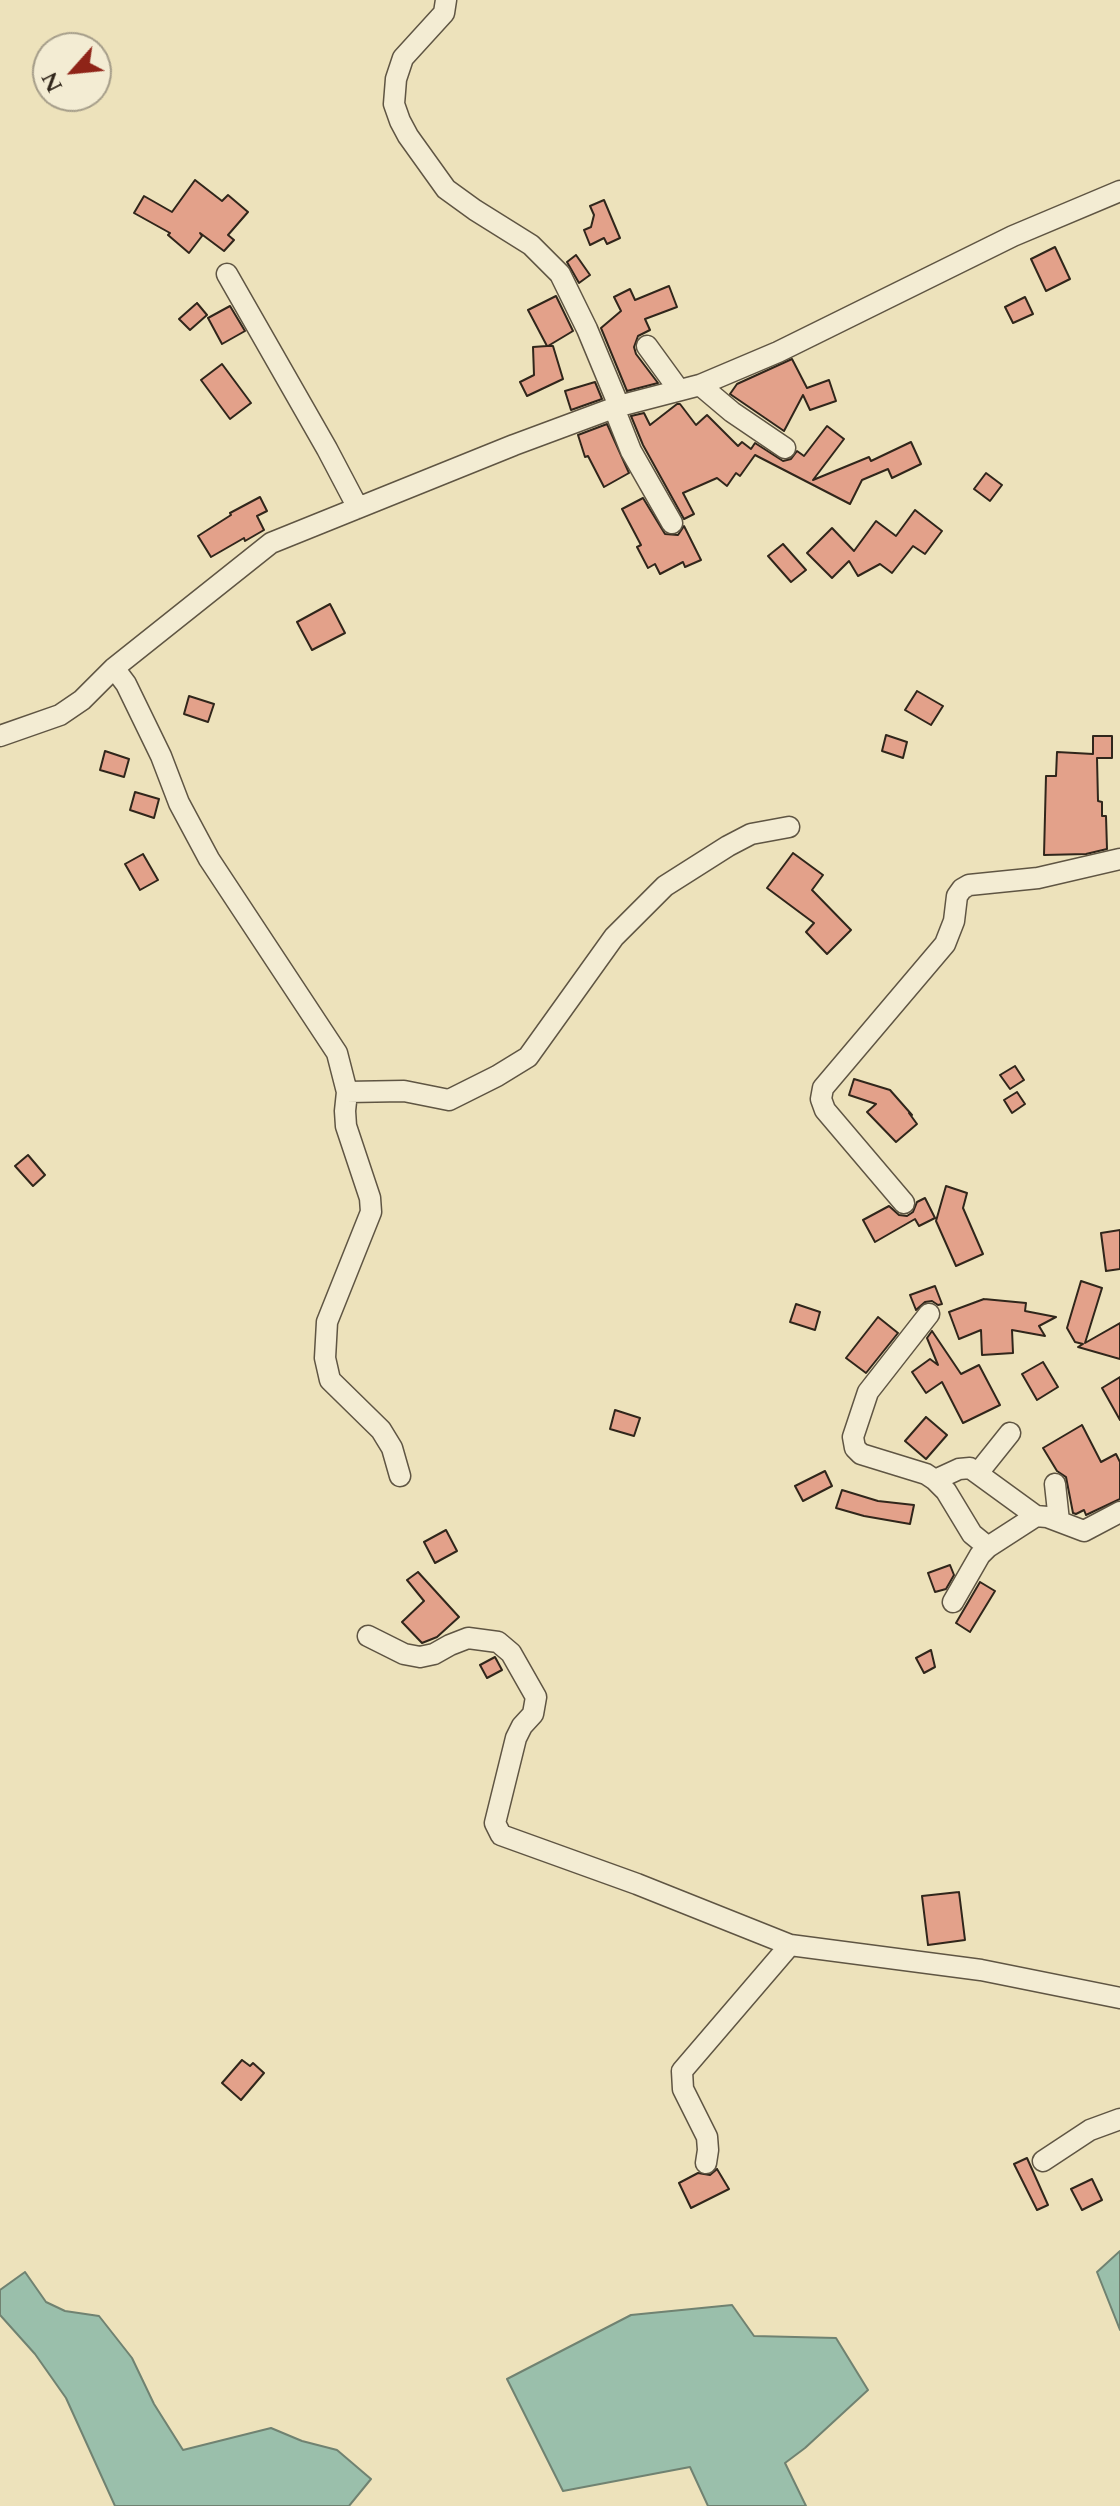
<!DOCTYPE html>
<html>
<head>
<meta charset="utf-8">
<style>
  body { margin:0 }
  #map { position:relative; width:1120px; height:2506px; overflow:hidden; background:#ede2bb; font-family:Cardo,serif }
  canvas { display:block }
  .north { position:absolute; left:32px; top:32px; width:80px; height:80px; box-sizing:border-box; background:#f3ecd3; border:2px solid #a59d89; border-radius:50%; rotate:243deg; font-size:22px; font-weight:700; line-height:32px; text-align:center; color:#30261b }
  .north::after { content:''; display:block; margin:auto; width:28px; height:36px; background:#8f2418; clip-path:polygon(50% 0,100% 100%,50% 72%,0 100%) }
</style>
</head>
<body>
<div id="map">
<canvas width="1120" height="2506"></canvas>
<div class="north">N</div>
</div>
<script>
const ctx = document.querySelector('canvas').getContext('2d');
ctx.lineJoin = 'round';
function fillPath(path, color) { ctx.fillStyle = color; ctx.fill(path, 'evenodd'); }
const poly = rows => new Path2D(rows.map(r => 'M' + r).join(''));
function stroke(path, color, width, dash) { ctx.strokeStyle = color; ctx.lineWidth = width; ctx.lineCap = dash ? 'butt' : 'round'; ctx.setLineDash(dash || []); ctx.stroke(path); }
const water = poly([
  [1120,2251,1120,2330,1097,2272,1120,2251],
  [25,2272,46,2302,65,2311,99,2316,132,2358,154,2404,183,2450,271,2428,302,2441,337,2450,371,2479,349,2506,115,2506,66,2398,35,2354,0,2315,0,2290,25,2272],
  [732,2305,754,2336,836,2338,868,2390,805,2448,785,2463,806,2506,708,2506,690,2467,563,2491,507,2379,631,2315,732,2305]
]);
fillPath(water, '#9abfab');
stroke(water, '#708271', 2);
const building = poly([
  [195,180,222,201,228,195,248,212,228,235,234,240,224,251,200,233,202,236,189,253,168,235,170,233,134,213,144,196,172,212,195,180],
  [604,200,620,238,607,244,604,238,590,245,584,230,591,227,594,215,590,206,604,200],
  [1055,247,1070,279,1046,291,1031,259,1055,247],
  [576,255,590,275,579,283,567,262,576,255],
  [669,286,677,307,645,319,650,330,638,336,634,347,636,354,658,383,627,391,601,328,621,311,614,297,630,289,635,300,669,286],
  [556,296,573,331,548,346,553,346,563,379,527,396,520,382,534,375,533,347,547,346,528,310,556,296],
  [1025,297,1033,314,1013,323,1005,307,1025,297],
  [197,303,207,315,190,330,179,319,197,303],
  [230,306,245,331,222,344,208,318,230,306],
  [792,359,807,388,829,380,836,401,810,410,803,395,784,431,730,394,737,384,792,359],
  [222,364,251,403,230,419,201,380,222,364],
  [595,382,602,399,571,410,565,391,595,382],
  [677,404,680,404,696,425,707,415,738,446,742,442,751,449,755,443,783,461,791,459,797,451,804,456,827,426,844,439,813,480,869,457,871,461,911,442,921,464,892,478,888,469,862,480,850,504,755,455,740,476,736,473,727,486,717,478,683,493,694,514,684,519,643,445,631,416,644,413,650,425,677,404],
  [607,424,629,473,604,487,588,456,585,457,578,435,607,424],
  [986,473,1002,485,990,501,974,489,986,473],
  [260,497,267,511,257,516,264,530,245,541,244,538,211,557,198,536,231,515,230,513,260,497],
  [643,498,665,534,678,535,684,526,701,560,685,567,683,562,660,574,655,564,648,568,637,547,641,545,622,509,643,498],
  [915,510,942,531,925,554,913,546,892,573,880,564,858,576,849,561,832,578,807,553,832,528,854,551,876,521,896,536,915,510],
  [783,544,806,570,791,582,768,556,783,544],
  [330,604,345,633,312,650,297,622,330,604],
  [917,691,943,706,931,725,905,710,917,691],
  [189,696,214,704,208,722,184,714,189,696],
  [886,735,907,742,903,758,882,751,886,735],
  [1093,736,1112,736,1112,758,1097,758,1098,801,1102,802,1102,816,1106,816,1107,849,1086,854,1044,855,1046,776,1056,776,1057,752,1093,754,1093,736],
  [105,751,129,759,124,777,100,770,105,751],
  [135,792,159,799,154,818,130,810,135,792],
  [793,853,823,875,812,890,851,930,827,954,806,932,814,923,767,888,793,853],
  [143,854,158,880,140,890,125,864,143,854],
  [1015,1066,1024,1080,1010,1089,1000,1075,1015,1066],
  [854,1079,890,1090,912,1115,909,1113,917,1124,896,1142,867,1112,876,1104,849,1095,854,1079],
  [1017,1092,1025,1104,1012,1113,1004,1100,1017,1092],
  [28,1155,45,1175,33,1186,15,1166,28,1155],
  [946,1186,967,1193,963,1208,983,1254,956,1266,936,1221,946,1186],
  [925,1198,935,1218,919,1226,915,1219,875,1242,863,1220,889,1206,899,1215,907,1216,913,1212,917,1202,925,1198],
  [1120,1230,1120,1269,1106,1271,1101,1233,1120,1230],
  [1081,1281,1102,1288,1085,1343,1120,1323,1120,1359,1078,1347,1083,1344,1075,1342,1067,1328,1081,1281],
  [935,1286,942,1304,938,1305,932,1301,925,1302,916,1310,910,1295,935,1286],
  [984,1299,1026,1303,1025,1311,1056,1317,1039,1326,1045,1336,1012,1330,1013,1353,982,1355,981,1330,959,1339,949,1312,984,1299],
  [796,1304,820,1312,815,1330,790,1322,796,1304],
  [878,1317,898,1333,866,1373,846,1358,878,1317],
  [932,1331,961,1374,979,1365,1000,1405,963,1423,942,1382,926,1393,912,1372,930,1359,938,1365,927,1338,932,1331],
  [1043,1362,1058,1387,1037,1400,1022,1374,1043,1362],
  [1120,1377,1120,1420,1102,1388,1120,1377],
  [615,1410,640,1418,634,1436,610,1429,615,1410],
  [926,1417,947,1435,926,1459,905,1441,926,1417],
  [1082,1425,1101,1462,1116,1454,1120,1462,1120,1499,1086,1515,1084,1510,1076,1514,1073,1513,1066,1477,1057,1471,1043,1448,1082,1425],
  [825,1471,832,1486,803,1501,795,1486,825,1471],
  [842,1490,878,1501,914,1505,910,1524,864,1516,836,1508,842,1490],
  [446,1530,457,1551,435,1563,424,1542,446,1530],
  [950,1565,954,1575,946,1589,935,1592,928,1573,950,1565],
  [418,1572,459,1617,437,1637,422,1643,402,1622,424,1601,407,1580,418,1572],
  [980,1582,995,1591,970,1632,956,1623,980,1582],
  [931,1650,935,1667,924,1673,916,1658,931,1650],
  [495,1657,502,1670,487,1678,480,1665,495,1657],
  [959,1892,965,1940,928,1945,922,1896,959,1892],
  [242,2060,250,2066,253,2063,264,2073,241,2100,222,2083,242,2060],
  [1027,2158,1048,2205,1037,2210,1014,2164,1027,2158],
  [717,2169,729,2189,691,2208,679,2183,698,2173,710,2175,717,2169],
  [1092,2179,1102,2200,1082,2210,1071,2189,1092,2179]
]);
fillPath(building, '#e3a18a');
stroke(building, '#30261b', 2);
const minor = poly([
  [446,0,444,13,403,58,396,79,394,104,400,121,408,136,446,189,475,210,531,245,560,274,587,329,619,406],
  [227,274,327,449,358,508],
  [647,346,679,390],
  [700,385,732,412,785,448],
  [614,408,631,451,672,523],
  [114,668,126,684,161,756,179,803,209,859,337,1053,347,1092,345,1111,346,1126,370,1198,371,1212,327,1322,325,1358,330,1380,381,1430,392,1448,400,1476],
  [0,736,60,715,82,700,114,668,271,543,514,445,619,406,700,385,778,352,1013,236,1120,191],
  [347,1092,404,1091,449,1100,497,1076,528,1057,614,937,665,886,728,846,751,834,789,827],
  [904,1203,825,1110,821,1099,823,1088,945,944,954,921,957,896,962,889,969,885,1038,878,1120,859],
  [929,1314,868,1392,853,1437,855,1448,861,1454,926,1474,935,1480,946,1491,972,1534,988,1547,1036,1516,1047,1517,1084,1531,1120,1512],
  [978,1473,1010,1433],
  [935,1480,959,1469,970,1468,1036,1516],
  [1055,1484,1059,1521],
  [953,1602,980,1555,988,1547],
  [368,1636,404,1654,420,1657,434,1654,450,1645,468,1638,498,1642,511,1653,536,1697,533,1714,522,1726,516,1738,495,1823,501,1835,637,1884,790,1945,981,1970,1120,1998],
  [1043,2161,1090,2130,1120,2119],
  [706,2163,708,2150,707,2137,683,2089,682,2071,790,1945]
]);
stroke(minor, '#5f5543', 23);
stroke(minor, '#f3ecd3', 20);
</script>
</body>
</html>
